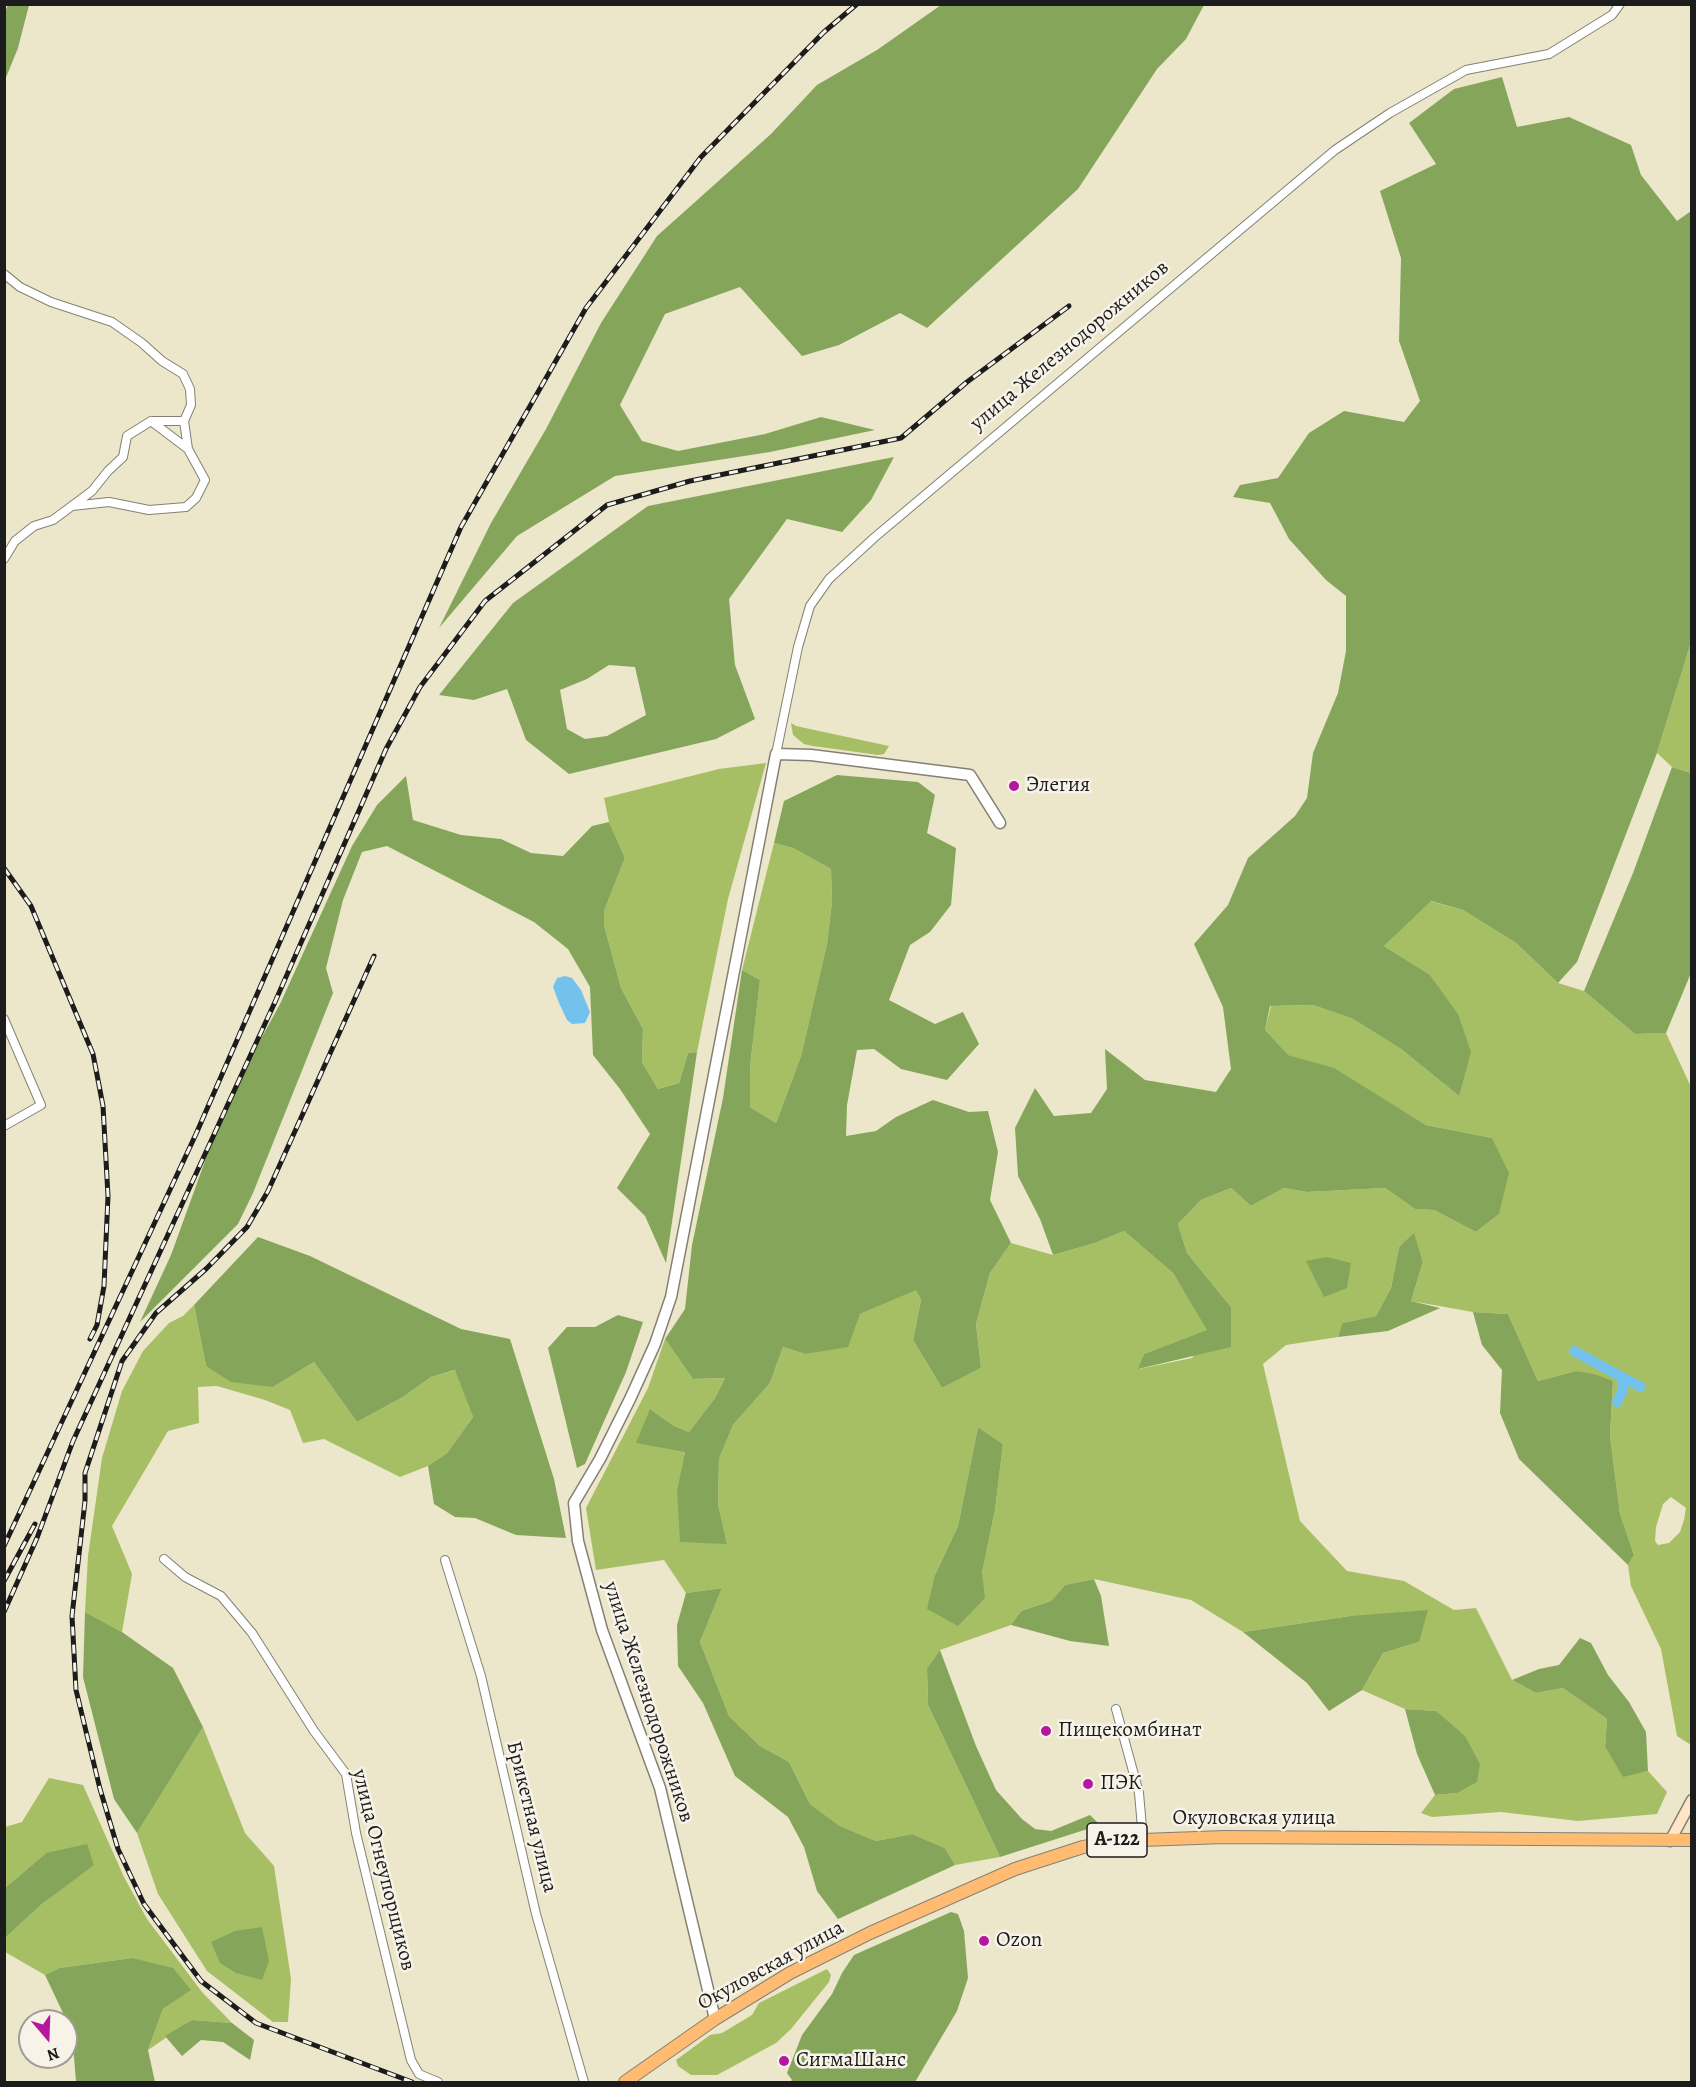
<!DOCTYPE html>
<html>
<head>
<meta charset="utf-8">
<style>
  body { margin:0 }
  #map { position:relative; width:1696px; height:2087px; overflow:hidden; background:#ece6cb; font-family:Alegreya,serif }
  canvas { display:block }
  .frame { position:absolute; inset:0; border:6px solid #1c1c1c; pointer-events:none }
  .north { position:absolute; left:18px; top:2009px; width:60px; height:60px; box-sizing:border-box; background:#f7f3e8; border:2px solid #9f9d96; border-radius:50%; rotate:161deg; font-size:16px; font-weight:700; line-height:24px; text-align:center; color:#1c1c1c }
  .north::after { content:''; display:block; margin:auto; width:21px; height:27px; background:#b5179e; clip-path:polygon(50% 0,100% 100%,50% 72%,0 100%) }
</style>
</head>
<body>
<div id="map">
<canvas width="1696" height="2087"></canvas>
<div class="frame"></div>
<div class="north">N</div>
</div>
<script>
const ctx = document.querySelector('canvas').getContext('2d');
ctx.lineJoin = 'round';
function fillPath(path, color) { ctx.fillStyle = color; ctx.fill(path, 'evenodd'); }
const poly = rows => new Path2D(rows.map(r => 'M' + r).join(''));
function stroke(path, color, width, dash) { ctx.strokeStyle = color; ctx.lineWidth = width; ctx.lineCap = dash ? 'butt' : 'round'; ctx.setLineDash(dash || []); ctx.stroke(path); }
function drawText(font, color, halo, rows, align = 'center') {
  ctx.font = font + ' Alegreya,serif'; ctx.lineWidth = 5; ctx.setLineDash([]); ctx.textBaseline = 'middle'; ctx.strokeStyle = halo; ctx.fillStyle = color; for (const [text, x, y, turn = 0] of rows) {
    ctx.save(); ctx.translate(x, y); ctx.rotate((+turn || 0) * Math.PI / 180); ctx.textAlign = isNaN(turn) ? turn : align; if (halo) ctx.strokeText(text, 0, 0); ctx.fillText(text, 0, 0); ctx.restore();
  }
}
fillPath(poly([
  [1691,642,1691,773,1672,767,1657,753],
  [791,723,796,726,889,746,884,754,878,755,813,746,804,744,793,735],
  [766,763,728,899,697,1052,688,1053,679,1083,658,1089,642,1062,643,1029,621,988,604,925,604,911,625,858,609,822,604,798,719,769],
  [774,843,793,848,831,869,832,902,827,944,801,1056,776,1123,750,1107,750,1067,760,980,742,970],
  [1430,901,1463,910,1516,943,1558,983,1584,991,1635,1034,1666,1033,1691,1087,1691,1745,1677,1736,1661,1649,1631,1586,1628,1565,1634,1555,1620,1514,1610,1436,1613,1381,1576,1371,1538,1381,1508,1314,1473,1312,1411,1301,1423,1262,1414,1234,1399,1247,1391,1288,1376,1316,1342,1323,1338,1337,1286,1345,1263,1364,1300,1521,1347,1571,1404,1581,1454,1610,1476,1608,1512,1680,1536,1693,1563,1688,1607,1719,1605,1747,1623,1776,1648,1771,1667,1792,1657,1814,1578,1821,1501,1812,1432,1817,1421,1813,1435,1795,1457,1793,1436,1711,1405,1709,1362,1690,1383,1653,1419,1642,1350,1616,1243,1632,1191,1600,1094,1579,1065,1585,1051,1601,1021,1611,1011,1625,940,1650,927,1668,928,1705,1000,1857,955,1865,945,1848,912,1834,876,1841,840,1826,810,1804,789,1762,760,1746,729,1716,700,1642,722,1588,686,1593,664,1560,596,1570,586,1508,648,1388,665,1339,693,1379,725,1378,715,1398,689,1432,674,1426,650,1409,685,1452,678,1491,727,1544,718,1504,719,1459,733,1425,770,1383,783,1347,805,1354,860,1314,916,1289,921,1300,913,1340,942,1388,981,1368,976,1324,990,1273,1011,1243,1053,1255,1095,1243,1124,1231,1173,1273,1208,1330,1144,1354,1139,1369,1192,1358,1231,1307,1187,1253,1178,1224,1201,1200,1231,1188,1251,1206,1284,1188,1307,1192,1385,1188,1415,1209,1434,1210,1476,1232,1499,1214,1492,1138,1426,1125,1334,1069,1287,1055,1265,1030,1271,1006,1313,1005,1353,1019,1401,1049,1459,1096,1429,974,1384,946],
  [978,1427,1003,1444,995,1510,982,1573,935,1575,958,1526],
  [1671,1497,1686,1508,1684,1520,1680,1532,1669,1543,1658,1545,1655,1541,1656,1527,1663,1504],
  [194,1305,206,1366,273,1387,314,1362,357,1422,403,1397,431,1377,456,1370,473,1417,447,1453,428,1466,400,1477,324,1439,303,1443,290,1410,265,1400,217,1386,198,1387,199,1423,168,1431,112,1526,132,1574,122,1632,85,1612,88,1556,102,1458,122,1391,143,1351,169,1323,183,1316],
  [203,1727,245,1833,274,1866,291,1979,288,2022,273,2022,207,1971,158,1894,137,1833],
  [49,1778,83,1785,124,1877,147,1919,202,1992,232,2023,192,2020,148,2050,163,2009,190,1990,132,1958,59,1968,45,1975,5,1952,5,1938,42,1904,94,1864,46,1853,5,1888,5,1827,22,1822],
  [827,1969,831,1975,829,1982,791,2029,776,2043,717,2075,691,2075,678,2066,676,2060,710,2035,722,2033,752,2015,759,2003]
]), '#a7bf64');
fillPath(poly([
  [8,5,29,5,18,48,5,80,4,14],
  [941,5,1204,5,1186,39,1157,69,1078,189,927,328,900,313,839,345,802,356,740,287,665,314,620,405,642,441,678,451,765,434,821,417,875,430,770,452,615,476,517,536,439,628,491,523,546,429,601,323,657,236,771,134,817,85,877,50],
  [1502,77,1517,127,1569,117,1631,145,1641,175,1677,221,1691,211,1691,642,1657,753,1577,962,1558,983,1516,943,1463,910,1431,901,1384,946,1429,974,1458,1014,1471,1052,1459,1096,1401,1049,1353,1019,1313,1005,1270,1006,1265,1030,1288,1055,1334,1068,1426,1125,1492,1138,1509,1173,1499,1214,1476,1232,1434,1210,1415,1209,1385,1188,1307,1192,1284,1188,1251,1206,1231,1188,1201,1200,1178,1224,1187,1253,1231,1307,1231,1347,1138,1369,1144,1354,1207,1330,1173,1273,1124,1231,1095,1243,1053,1255,1040,1219,1018,1176,1015,1128,1035,1088,1054,1116,1091,1113,1107,1089,1105,1049,1145,1080,1216,1092,1231,1069,1223,1007,1194,944,1228,905,1248,858,1295,816,1307,798,1313,753,1338,693,1346,651,1346,596,1326,580,1289,539,1270,503,1233,497,1240,485,1278,478,1309,433,1344,411,1404,422,1420,401,1399,341,1401,258,1380,191,1436,164,1409,123,1454,89],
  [894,457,871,500,842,532,787,519,729,599,735,665,755,719,716,739,569,774,526,740,507,689,474,700,439,695,513,603,648,506],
  [609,665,635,667,646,715,607,736,585,739,567,729,560,690,587,679],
  [1672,767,1691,773,1691,973,1666,1033,1635,1034,1584,991,1633,873],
  [837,775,918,782,935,795,927,833,956,848,951,905,930,932,910,945,889,1000,935,1024,963,1012,979,1044,947,1080,901,1069,874,1049,857,1050,847,1105,846,1136,876,1131,896,1117,933,1100,969,1112,988,1111,998,1152,990,1200,1011,1243,990,1273,976,1324,981,1368,942,1388,913,1340,921,1300,916,1290,860,1314,848,1347,805,1354,783,1347,770,1383,733,1425,719,1459,718,1504,727,1544,680,1542,677,1491,685,1452,636,1443,650,1409,674,1426,689,1432,715,1398,725,1378,693,1379,665,1339,685,1309,692,1245,723,1098,742,970,760,980,750,1067,750,1107,776,1123,801,1056,827,944,832,902,831,869,793,848,774,843,784,801],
  [406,776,413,820,461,835,501,839,531,853,563,856,592,826,609,822,625,858,604,911,604,925,621,988,643,1029,642,1062,658,1089,679,1083,688,1053,697,1052,666,1263,645,1216,617,1188,650,1134,620,1089,593,1055,590,987,568,949,534,922,387,846,362,852,343,900,326,968,333,993,253,1193,238,1224,140,1322,171,1255,226,1103,280,1004,352,846,377,805],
  [1414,1233,1423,1262,1411,1301,1440,1308,1388,1331,1338,1337,1342,1323,1376,1316,1391,1288,1399,1247],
  [258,1237,310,1256,461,1329,510,1339,554,1479,566,1538,516,1535,475,1518,455,1517,434,1504,428,1466,447,1453,473,1417,455,1370,431,1377,403,1397,357,1422,314,1362,273,1387,231,1382,206,1366,194,1305],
  [1327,1257,1351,1263,1347,1288,1324,1297,1306,1261],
  [1473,1312,1508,1314,1538,1381,1576,1371,1594,1374,1613,1381,1610,1436,1620,1514,1634,1555,1628,1565,1519,1459,1500,1413,1502,1370,1482,1345],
  [618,1315,643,1322,626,1372,585,1464,577,1468,548,1348,567,1327,595,1327],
  [978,1427,1003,1444,995,1510,982,1573,985,1598,958,1626,927,1609,935,1575,958,1526],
  [1094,1579,1101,1596,1109,1646,1070,1641,1011,1625,1021,1611,1051,1601,1065,1585],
  [722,1588,700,1642,729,1716,760,1746,789,1762,810,1804,840,1826,876,1841,912,1834,945,1848,955,1865,838,1919,817,1891,804,1847,788,1817,735,1776,703,1703,678,1666,677,1625,686,1593],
  [1428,1610,1419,1642,1383,1653,1362,1690,1329,1711,1307,1683,1243,1632,1350,1616],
  [85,1612,122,1632,173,1668,203,1727,137,1833,114,1799,83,1677],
  [1580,1638,1591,1643,1608,1675,1629,1702,1646,1732,1648,1771,1623,1777,1605,1747,1607,1719,1563,1688,1536,1693,1512,1680,1539,1669,1559,1665],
  [940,1650,976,1746,996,1790,1022,1819,1035,1829,1051,1831,1090,1815,1100,1825,1000,1857,928,1705,927,1668],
  [1405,1709,1436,1711,1465,1736,1480,1764,1477,1782,1457,1793,1435,1795,1417,1754],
  [87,1844,94,1865,42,1904,5,1938,5,1888,46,1853],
  [951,1912,958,1914,964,1931,968,1978,957,2011,915,2082,790,2082,792,2080,787,2073,802,2035,832,1994,842,1973,854,1955],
  [262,1927,269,1961,262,1980,236,1973,220,1963,211,1942,235,1931],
  [132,1958,173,1968,191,1990,163,2009,148,2050,155,2082,76,2082,72,2032,45,1975,59,1968],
  [192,2020,232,2023,254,2040,250,2060,223,2042,201,2040,182,2056,165,2036]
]), '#85a65a');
fillPath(poly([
  [565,976,572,978,581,990,590,1012,585,1023,572,1024,567,1020,559,1003,553,987,557,978]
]), '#73c2ee');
stroke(poly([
  [1574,1351,1622,1377,1623,1390,1617,1402],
  [1622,1377,1641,1387]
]), '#73c2ee', 10);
const minor = poly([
  [4,274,20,287,51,302,112,322,142,343,162,361,183,374,190,389,191,405,184,421,151,421,127,436,123,457,108,471,92,491,53,520,34,526,15,541,4,559],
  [184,421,188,449],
  [72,506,109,502,149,510,186,507,196,498,205,480,188,449,151,421],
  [776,754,798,647,810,606,829,579,875,537,1335,150,1390,113,1466,70,1549,54,1612,15,1620,4],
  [4,1019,41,1105,4,1126],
  [164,1559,185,1577,221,1596,252,1633,314,1731,346,1774,356,1833,411,2060,419,2074,438,2082],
  [445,1560,481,1676,536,1914,584,2082],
  [1116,1709,1139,1793,1143,1839]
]);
const tertiary = poly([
  [715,2019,660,1788,602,1630,578,1541,574,1503,600,1459,630,1399,655,1344,671,1297,776,754,811,755,970,775,1000,823]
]);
const secondary = poly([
  [1670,1841,1692,1800]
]);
const primary = poly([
  [625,2082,715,2019,790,1973,870,1933,1015,1869,1083,1847,1114,1841,1225,1837,1692,1840]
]);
stroke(minor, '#848174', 10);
stroke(tertiary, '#848174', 13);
stroke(secondary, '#848174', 13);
stroke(primary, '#848174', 14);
stroke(minor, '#fff', 8);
stroke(tertiary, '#fff', 10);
stroke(secondary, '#ffe4c6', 10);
stroke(primary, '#febb71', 12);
const rail = poly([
  [4,868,31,906,93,1054,103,1106,108,1196,104,1286,97,1325,90,1339],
  [374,956,268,1191,247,1227,206,1269,156,1313,122,1361,85,1473,85,1501,72,1616,76,1690,100,1789,118,1849,144,1904,201,1981,256,2023,412,2082],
  [4,1546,196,1134,461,527,586,308,701,157,824,32,857,4],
  [4,1581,35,1524],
  [4,1612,37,1538,73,1441,275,1002,386,749,420,687,485,601,607,505,690,481,901,438,967,382,1069,306]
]);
stroke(rail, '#1c1c1c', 5);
stroke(rail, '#f7f3e8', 3, [9]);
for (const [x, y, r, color] of [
  [1014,786,6,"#b5179e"],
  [1046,1731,6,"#b5179e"],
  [1088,1784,6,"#b5179e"],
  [984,1941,6,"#b5179e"],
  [784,2061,6,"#b5179e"]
]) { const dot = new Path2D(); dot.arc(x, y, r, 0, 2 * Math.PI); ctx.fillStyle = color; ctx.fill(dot); stroke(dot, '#f7f3e8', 2); }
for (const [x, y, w] of [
  [1117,1840,60]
]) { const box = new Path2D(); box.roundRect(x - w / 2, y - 17, w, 34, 4.5); ctx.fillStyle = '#f7f3e8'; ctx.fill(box); stroke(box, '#1c1c1c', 1.5); }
drawText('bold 20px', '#1c1c1c', null, [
  ["А-122",1117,1840]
]);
drawText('21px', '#1c1c1c', '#f7f3e8', [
  ["улица Железнодорожников",1070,346,-40],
  ["улица Железнодорожников",648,1702,72],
  ["Брикетная улица",531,1817,76],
  ["Окуловская улица",1254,1819],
  ["улица Огнеупорщиков",383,1870,76],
  ["Окуловская улица",771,1966,-29]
]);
drawText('21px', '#1c1c1c', '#f7f3e8', [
  ["Элегия",1026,786],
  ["Пищекомбинат",1058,1731],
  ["ПЭК",1100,1784],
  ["Ozon",996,1941],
  ["СигмаШанс",796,2061]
], 'left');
</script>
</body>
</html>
